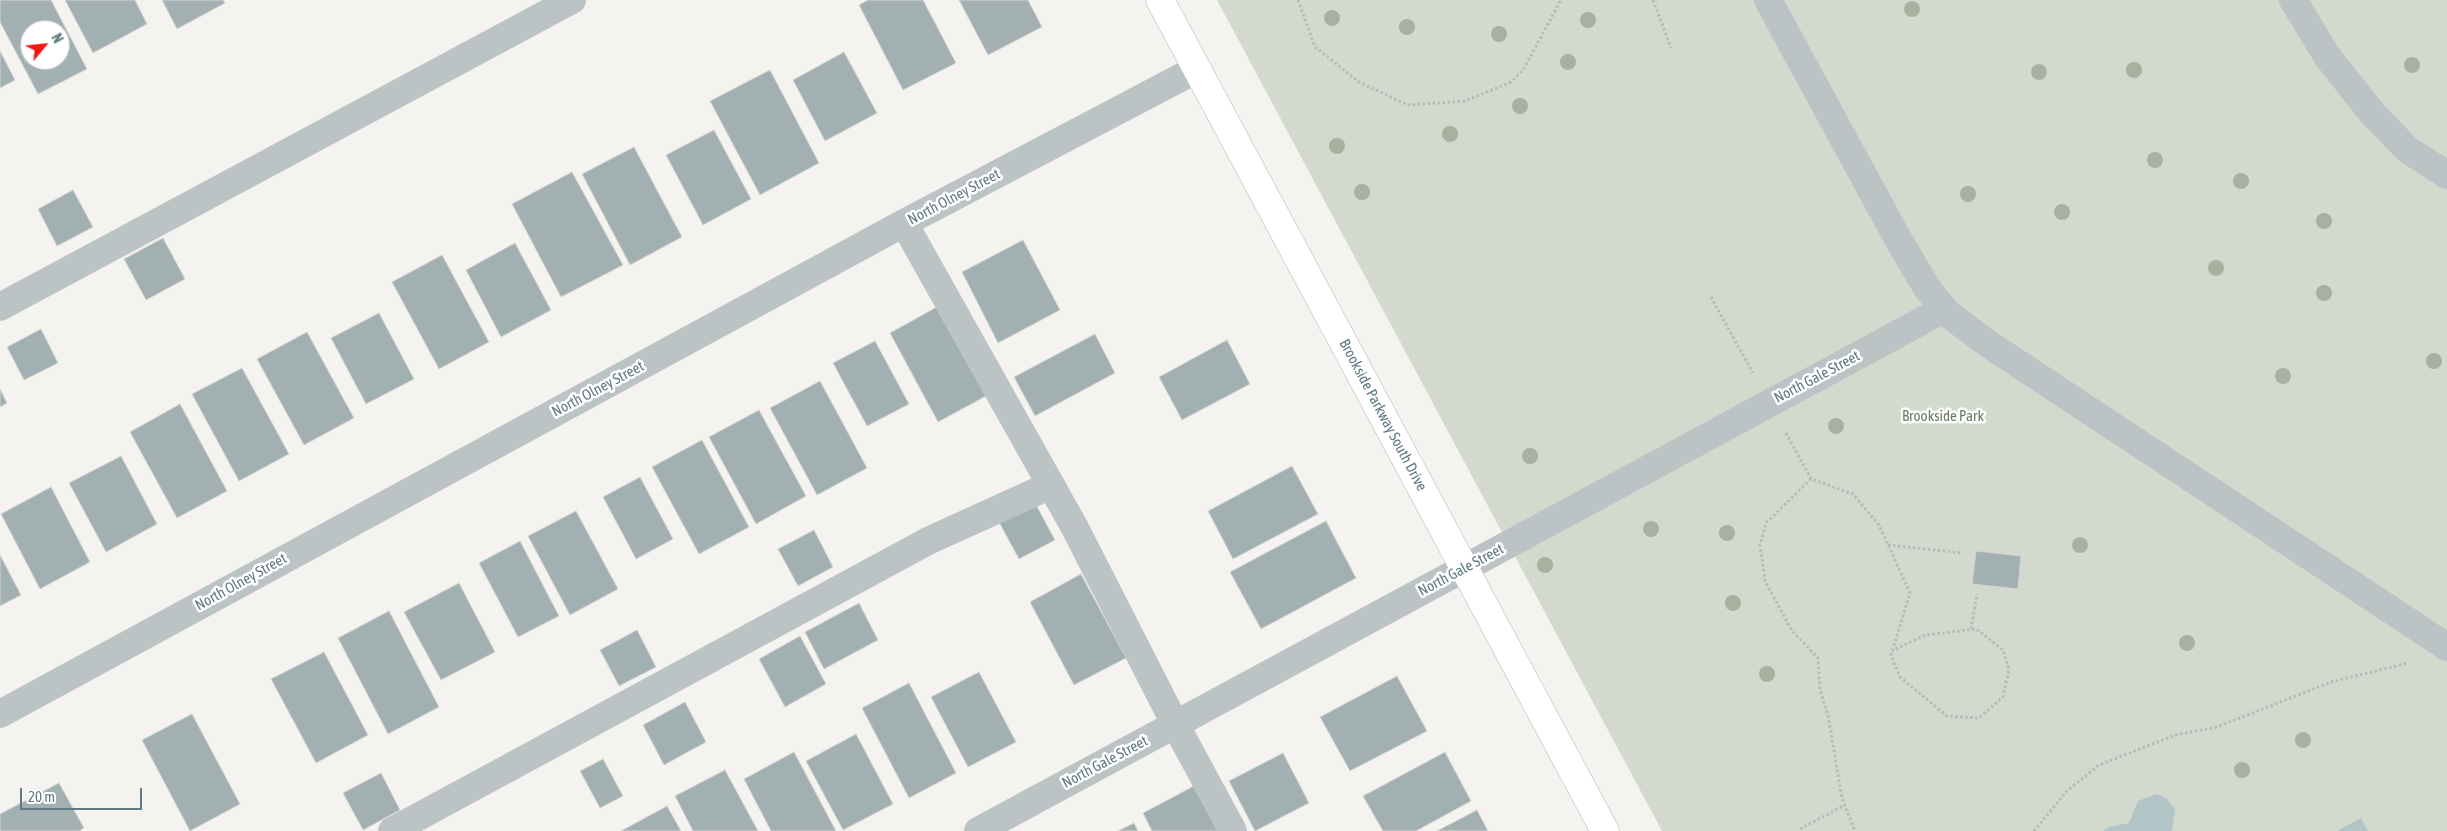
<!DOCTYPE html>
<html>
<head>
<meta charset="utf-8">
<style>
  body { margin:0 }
  #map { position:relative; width:2447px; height:831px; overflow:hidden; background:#f4f3ef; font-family:"Asap Condensed",sans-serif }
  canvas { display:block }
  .north { position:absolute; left:20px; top:20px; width:50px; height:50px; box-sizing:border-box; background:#fff; border:1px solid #bfcacd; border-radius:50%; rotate:62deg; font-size:14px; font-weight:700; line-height:20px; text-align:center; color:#607b83 }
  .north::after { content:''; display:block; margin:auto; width:18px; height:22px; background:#f21711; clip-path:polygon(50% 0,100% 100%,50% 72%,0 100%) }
  .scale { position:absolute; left:20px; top:788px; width:122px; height:22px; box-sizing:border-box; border:2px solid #607b83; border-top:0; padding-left:6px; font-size:15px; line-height:18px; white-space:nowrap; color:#607b83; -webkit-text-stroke:4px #fff; paint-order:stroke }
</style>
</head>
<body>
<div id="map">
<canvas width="2447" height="831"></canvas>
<div class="north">N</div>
<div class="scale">20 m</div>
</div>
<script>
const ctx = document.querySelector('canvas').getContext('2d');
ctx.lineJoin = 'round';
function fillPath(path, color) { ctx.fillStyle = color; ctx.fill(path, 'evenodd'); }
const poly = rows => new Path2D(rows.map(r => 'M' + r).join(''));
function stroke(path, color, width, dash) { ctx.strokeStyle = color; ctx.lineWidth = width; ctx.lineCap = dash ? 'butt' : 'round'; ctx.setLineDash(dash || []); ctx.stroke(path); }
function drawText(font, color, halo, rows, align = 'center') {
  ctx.font = font + ' "Asap Condensed",sans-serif'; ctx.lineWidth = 5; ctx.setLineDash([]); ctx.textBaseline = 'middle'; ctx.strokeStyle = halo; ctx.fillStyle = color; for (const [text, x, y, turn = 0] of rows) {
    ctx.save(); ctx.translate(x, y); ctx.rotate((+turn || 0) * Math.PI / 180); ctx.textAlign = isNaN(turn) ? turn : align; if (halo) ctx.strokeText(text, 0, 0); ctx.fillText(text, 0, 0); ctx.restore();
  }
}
fillPath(poly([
  [1217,0,2447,0,2447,831,1662,831]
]), '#d4d9ce');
fillPath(poly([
  [2157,794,2167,799,2175,809,2172,831,2103,831,2109,827,2129,823,2138,801],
  [2361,818,2368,831,2337,831]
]), '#b1c5c6');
const building = poly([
  [0,0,51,0,87,69,38,94,0,22,0,0],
  [30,30,60,30,60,60,30,60,30,30],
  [65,0,135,0,147,24,93,53,65,0],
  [162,0,223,0,225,3,177,29,162,0],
  [868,0,923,0,956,63,903,90,859,5,868,0],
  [959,0,1028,0,1042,27,988,55,959,0],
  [0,51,15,80,0,88,0,51],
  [844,52,877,113,825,141,793,80,844,52],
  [770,70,819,163,760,195,710,101,770,70],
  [714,130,751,199,703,225,666,155,714,130],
  [634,147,682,237,630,265,582,174,634,147],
  [572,172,623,265,561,297,512,204,572,172],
  [73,190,93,227,57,246,38,209,73,190],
  [163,238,185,279,146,300,124,259,163,238],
  [1023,240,1060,310,998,343,962,272,1023,240],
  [515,243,551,310,501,337,466,270,515,243],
  [442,255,489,342,439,369,392,282,442,255],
  [937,307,986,396,938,422,890,333,937,307],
  [379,313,414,379,366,404,331,338,379,313],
  [41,329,58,363,24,380,7,347,41,329],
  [307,332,354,418,304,445,257,359,307,332],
  [1095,334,1115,373,1035,416,1014,377,1095,334],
  [1227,340,1250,384,1182,420,1159,377,1227,340],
  [875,341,909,404,867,426,833,363,875,341],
  [242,368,289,454,239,481,192,394,242,368],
  [820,381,867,468,817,495,770,408,820,381],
  [0,389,7,403,0,407,0,389],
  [180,404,227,491,177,518,130,432,180,404],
  [759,410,806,496,756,524,709,437,759,410],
  [702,440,749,527,699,554,652,467,702,440],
  [121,456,157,524,106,552,69,483,121,456],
  [1292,466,1318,514,1233,559,1208,511,1292,466],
  [640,477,673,539,636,559,603,497,640,477],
  [51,487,90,562,40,589,1,514,51,487],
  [1035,503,1055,540,1019,559,999,522,1035,503],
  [576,511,618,589,570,615,528,536,576,511],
  [1326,521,1356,578,1261,629,1230,572,1326,521],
  [814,530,833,567,798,586,778,549,814,530],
  [520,541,559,616,518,637,479,563,520,541],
  [1976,551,2021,556,2018,589,1972,584,1976,551],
  [0,555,21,595,0,606,0,555],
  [1081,574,1126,658,1074,685,1030,602,1081,574],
  [459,583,495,652,441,680,404,612,459,583],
  [859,603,878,640,824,669,805,632,859,603],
  [389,611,439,707,388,734,338,638,389,611],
  [637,630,656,667,619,686,600,650,637,630],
  [800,636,826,684,785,707,759,659,800,636],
  [324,652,368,735,316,763,271,679,324,652],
  [979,672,1016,742,968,767,931,697,979,672],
  [1397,676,1427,731,1350,771,1320,717,1397,676],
  [909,683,956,773,909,798,862,708,909,683],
  [685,702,706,742,664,765,643,725,685,702],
  [192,714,240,804,190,831,142,740,192,714],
  [856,734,893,804,843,830,806,761,856,734],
  [794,752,836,831,771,831,744,779,794,752],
  [1445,752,1471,801,1416,831,1383,831,1363,796,1445,752],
  [1283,753,1309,803,1255,831,1229,781,1283,753],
  [603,759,623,796,600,808,580,771,603,759],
  [725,770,758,831,693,831,675,796,725,770],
  [381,773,400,810,363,830,343,793,381,773],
  [59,783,84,828,79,831,0,831,0,814,59,783],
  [1194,786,1218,831,1152,831,1143,813,1194,786],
  [667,806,681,831,621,831,667,806],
  [1477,810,1488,831,1437,831,1477,810],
  [1134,823,1138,831,1118,831,1134,823]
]);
fillPath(building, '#a2b0b2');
stroke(building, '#d5d4d2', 1);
const major = poly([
  [1160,0,1605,831]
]);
stroke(major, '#afb7b9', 29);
stroke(poly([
  [1298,0,1315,47,1359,82,1408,105,1465,101,1511,82,1523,70,1561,0],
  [1653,0,1671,48],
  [1711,297,1753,373],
  [1786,433,1811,479,1853,494,1879,525,1910,593,1891,655,1900,677,1947,716,1979,718,2003,697,2009,669,2003,650,1976,629,1925,635,1892,651],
  [1811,479,1766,523,1760,545,1765,581,1792,631,1818,658,1820,689,1828,716,1842,798,1855,831],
  [1888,545,1963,553],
  [1971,629,1977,594],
  [1800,829,1845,805],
  [2034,831,2067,791,2099,765,2175,735,2217,727,2331,682,2408,663]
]), '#b6bbbc', 3, [2.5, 2.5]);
stroke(poly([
  [1768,0,1898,239,1927,288,1947,313,1987,343,2447,647],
  [2293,0,2327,56,2372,113,2408,150,2447,175],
  [904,223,1075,528,1175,724,1233,831],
  [0,307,572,0],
  [0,714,904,223,1197,69],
  [392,831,928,541,1051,485],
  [978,831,1944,309]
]), '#bcc3c5', 28);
stroke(major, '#fff', 28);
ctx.fillStyle = '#a8b0a0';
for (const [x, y] of [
  [1912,9],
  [1332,18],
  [1588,20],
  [1407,27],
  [1499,34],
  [1568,62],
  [2412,65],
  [2134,70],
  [2039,72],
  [1520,106],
  [1450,134],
  [1337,146],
  [2155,160],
  [2241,181],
  [1362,192],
  [1968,194],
  [2062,212],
  [2324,221],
  [2216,268],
  [2324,293],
  [2434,361],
  [2283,376],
  [1836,426],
  [1530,456],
  [1651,529],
  [1727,533],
  [2080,545],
  [1545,565],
  [1733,603],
  [2187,643],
  [1767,674],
  [2303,740],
  [2242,770]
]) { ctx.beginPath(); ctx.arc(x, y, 8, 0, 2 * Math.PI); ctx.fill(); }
drawText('15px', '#607b83', '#fff', [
  ["North Olney Street",954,197,-28],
  ["North Gale Street",1817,377,-28],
  ["North Olney Street",598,389,-28],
  ["Brookside Parkway South Drive",1383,415,62],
  ["North Gale Street",1461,570,-28],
  ["North Olney Street",241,582,-29],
  ["North Gale Street",1105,762,-28]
]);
drawText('15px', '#6a7a5f', '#fff', [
  ["Brookside Park",1943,416]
]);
</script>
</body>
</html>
